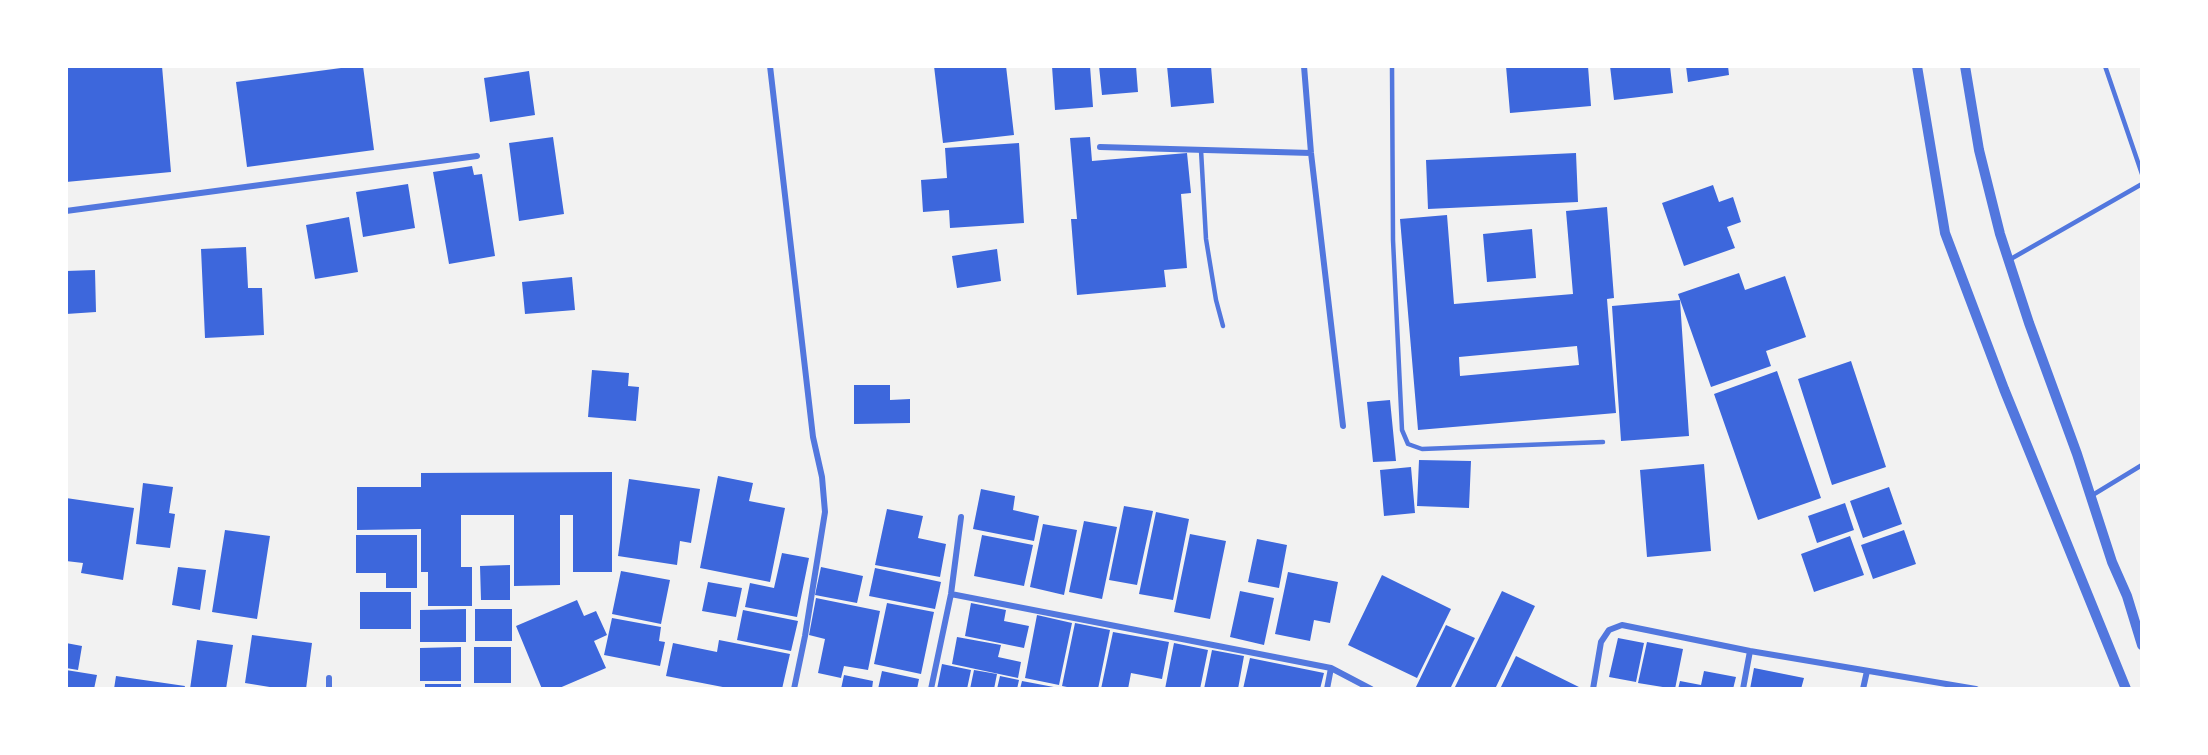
<!DOCTYPE html>
<html>
<head>
<meta charset="utf-8">
<style>
  body { margin:0 }
  #map { position:relative; width:2208px; height:755px; overflow:hidden; background:#f2f2f2; font-family:"Varela Round",sans-serif }
  canvas { display:block }
  .frame { position:absolute; inset:0; border:68px solid #fff; pointer-events:none }
</style>
</head>
<body>
<div id="map">
<canvas width="2208" height="755"></canvas>
<div class="frame"></div>
</div>
<script>
const ctx = document.querySelector('canvas').getContext('2d');
ctx.lineJoin = 'round';
function fillPath(path, color) { ctx.fillStyle = color; ctx.fill(path, 'evenodd'); }
const poly = rows => new Path2D(rows.map(r => 'M' + r).join(''));
function stroke(path, color, width, dash) { ctx.strokeStyle = color; ctx.lineWidth = width; ctx.lineCap = dash ? 'butt' : 'round'; ctx.setLineDash(dash || []); ctx.stroke(path); }
fillPath(poly([
  [90,66,162,66,171,172,66,182,66,68],
  [356,66,363,66,374,150,247,167,236,82],
  [934,66,1006,66,1014,135,943,143],
  [1052,66,1090,66,1093,107,1055,110],
  [1099,66,1136,66,1138,92,1102,95],
  [1167,66,1211,66,1214,103,1171,107],
  [1506,66,1588,66,1591,106,1510,113],
  [1610,66,1670,66,1673,93,1614,100],
  [1686,66,1728,66,1729,75,1688,82],
  [529,71,535,115,490,122,484,78],
  [553,137,564,214,519,221,509,143],
  [1090,137,1092,161,1187,153,1191,193,1181,194,1187,268,1164,270,1166,287,1077,295,1071,219,1077,219,1070,138],
  [1019,143,1024,223,950,228,949,210,923,212,921,180,947,178,945,148],
  [1576,153,1578,202,1428,209,1426,160],
  [472,166,474,175,482,174,495,256,449,264,433,172],
  [408,184,415,228,363,237,356,192],
  [1713,185,1719,202,1733,197,1741,222,1727,227,1735,248,1684,266,1662,203],
  [1607,207,1614,298,1607,299,1616,413,1418,430,1400,219,1447,215,1454,304,1573,294,1566,211],
  [1577,346,1579,365,1460,376,1459,357],
  [349,217,358,272,315,279,306,225],
  [1532,229,1536,278,1487,282,1483,234],
  [246,247,248,288,262,288,264,335,205,338,201,249],
  [997,249,1001,281,957,288,952,256],
  [95,270,96,312,66,314,66,271],
  [1739,273,1745,290,1785,276,1806,337,1766,351,1771,366,1711,387,1678,294],
  [572,277,575,310,525,314,522,282],
  [1680,300,1689,436,1621,441,1612,306],
  [1851,361,1886,467,1832,485,1798,379],
  [592,370,629,373,628,386,639,387,636,421,588,417],
  [1777,371,1821,498,1758,520,1714,394],
  [854,385,890,385,890,400,910,399,910,423,854,424],
  [1390,400,1396,461,1373,462,1367,402],
  [1419,460,1471,461,1469,508,1417,506],
  [1704,464,1711,551,1647,557,1640,470],
  [1411,467,1415,513,1384,516,1380,470],
  [612,472,612,572,573,572,573,515,560,515,560,585,514,586,514,515,461,515,461,567,472,567,472,606,428,606,428,572,421,572,421,529,357,530,357,487,421,487,421,473],
  [718,476,753,483,749,501,785,508,770,582,700,568],
  [629,479,700,489,691,543,680,541,677,565,618,556],
  [143,483,173,487,169,513,175,514,170,548,136,544],
  [1889,487,1902,524,1863,538,1850,501],
  [981,489,1015,496,1013,510,1039,516,1034,541,973,529],
  [66,498,134,508,123,580,81,573,83,563,66,561],
  [1845,503,1854,530,1817,543,1808,516],
  [1124,506,1153,511,1137,585,1109,580],
  [887,509,923,516,918,538,946,544,940,577,875,565],
  [1156,512,1189,519,1173,600,1139,594],
  [1084,521,1117,527,1102,599,1069,592],
  [1043,524,1077,530,1064,595,1030,587],
  [225,530,270,536,257,619,212,612],
  [1904,530,1916,564,1873,579,1861,545],
  [1190,534,1226,541,1210,619,1174,612],
  [356,535,417,535,417,588,386,588,386,573,356,573],
  [982,535,1033,545,1024,586,974,576],
  [1850,536,1864,575,1814,592,1801,554],
  [1257,539,1287,545,1279,588,1248,582],
  [782,553,809,558,797,617,745,607,750,583,774,588],
  [510,565,510,600,481,600,480,566],
  [178,567,206,570,200,610,172,605],
  [821,567,863,576,857,603,815,595],
  [875,568,941,582,935,609,869,596],
  [621,571,670,580,661,624,612,614],
  [1288,572,1338,582,1330,623,1314,620,1310,641,1275,634],
  [1382,575,1451,609,1417,678,1348,645],
  [708,582,742,588,736,617,702,611],
  [1240,591,1274,598,1264,645,1230,637],
  [1502,591,1535,606,1495,689,1454,689],
  [360,592,411,592,411,629,360,629],
  [816,598,880,611,868,670,844,666,841,678,818,673,825,639,809,635],
  [577,600,584,616,596,611,607,635,594,641,606,668,557,689,542,689,516,626],
  [887,603,934,612,921,674,874,664],
  [971,603,1006,610,1004,621,1029,626,1024,648,965,636],
  [466,609,466,642,420,642,420,610],
  [475,609,512,609,512,641,475,641],
  [743,610,798,621,791,651,737,640],
  [1037,615,1072,623,1059,685,1025,678],
  [612,618,661,627,659,641,665,642,660,666,604,655],
  [1075,623,1110,630,1098,689,1077,689,1062,686],
  [1446,625,1475,638,1450,689,1415,689],
  [1113,632,1169,642,1162,679,1131,673,1128,689,1101,689],
  [252,635,312,643,306,689,282,689,245,683],
  [957,637,1001,645,998,657,1021,662,1018,678,952,664],
  [1618,638,1644,643,1636,682,1609,677],
  [197,640,233,645,226,689,190,689],
  [719,640,790,654,782,689,733,689,666,676,673,643,717,652],
  [1647,642,1683,649,1675,689,1638,683],
  [66,643,82,646,78,670,66,668],
  [1174,643,1208,650,1200,689,1165,689],
  [461,647,461,681,420,681,420,648],
  [474,647,511,647,511,683,474,683],
  [1212,650,1244,656,1238,689,1204,689],
  [1516,656,1583,689,1500,689],
  [1250,658,1324,673,1320,689,1243,689],
  [942,664,971,670,967,689,937,689],
  [1754,668,1804,678,1801,689,1750,689],
  [66,670,97,675,94,689,66,689],
  [974,670,997,674,994,689,970,689],
  [882,671,919,679,917,689,878,689],
  [1704,671,1736,677,1733,689,1678,689,1680,681,1701,685],
  [844,675,873,681,872,689,841,689],
  [116,676,185,686,184,689,114,689],
  [1000,676,1019,680,1017,689,997,689],
  [1022,681,1059,688,1059,689,1020,689],
  [425,684,461,684,461,689,425,689]
]), '#3d67dc');
stroke(poly([
  [1392,66,1393,240,1402,430,1408,444,1422,449,1603,442],
  [2105,66,2142,174],
  [1201,150,1206,239,1216,300,1223,326],
  [2009,260,2142,184],
  [2091,496,2142,465]
]), '#5277de', 4.5);
stroke(poly([
  [770,66,813,437,822,477,825,512,805,636,794,689],
  [1304,66,1311,153,1343,426],
  [1100,147,1311,153],
  [66,211,477,156],
  [951,594,1331,668,1371,689],
  [329,689,329,678],
  [931,689,951,594,961,517],
  [1327,689,1331,668],
  [1593,689,1601,642,1609,630,1622,625,1750,651,1976,689],
  [1743,689,1750,651],
  [1863,689,1867,671]
]), '#5277de', 6);
stroke(poly([
  [1917,66,1945,233,2004,389,2126,689],
  [1965,66,1979,150,2000,234,2029,323,2077,454,2112,562,2127,596,2142,645]
]), '#5277de', 10);
</script>
</body>
</html>
